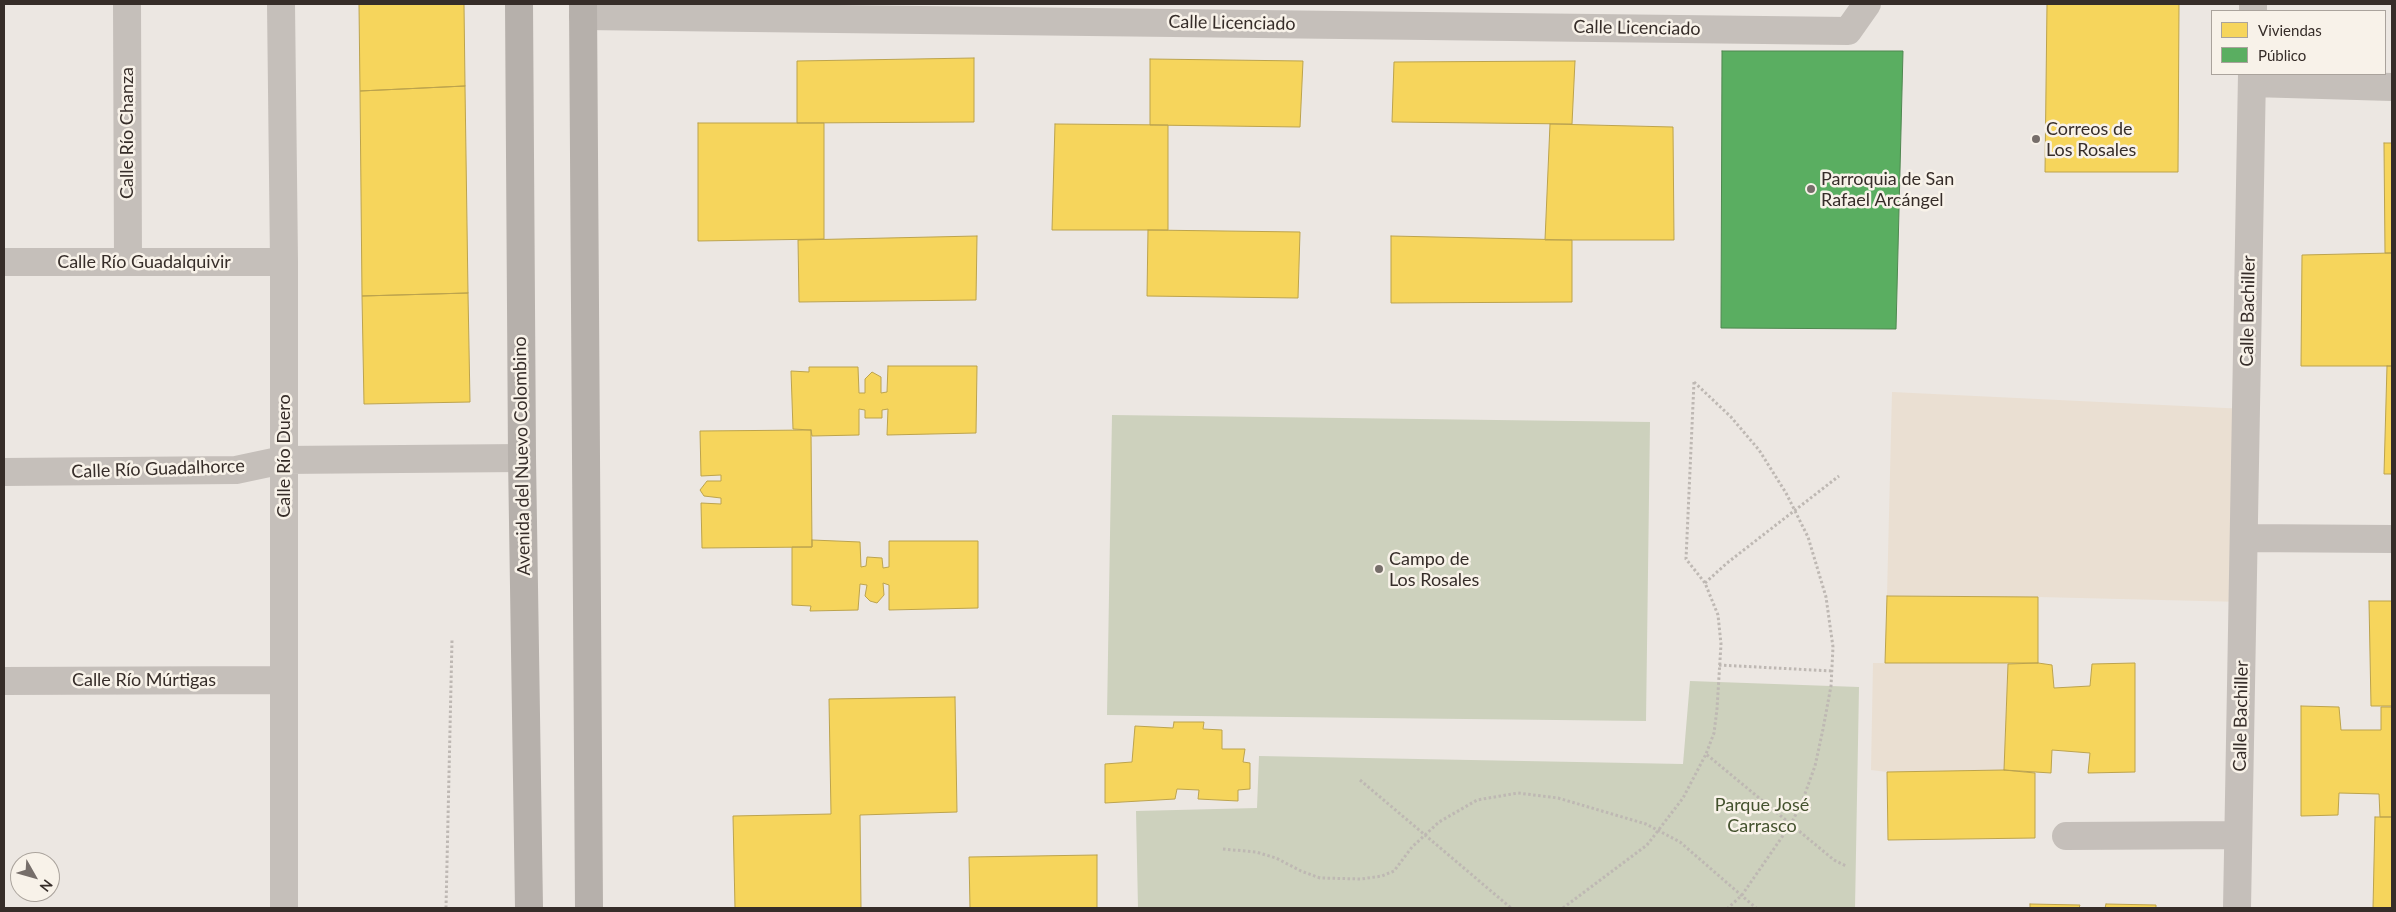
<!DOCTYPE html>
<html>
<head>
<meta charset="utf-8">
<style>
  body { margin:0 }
  #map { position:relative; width:2396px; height:912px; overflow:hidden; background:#ece7e2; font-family:Lato,sans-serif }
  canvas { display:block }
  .frame { position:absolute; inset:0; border:5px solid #362d29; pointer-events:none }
  .legend { position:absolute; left:2211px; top:10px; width:175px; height:65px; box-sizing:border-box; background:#f8f2e9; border:1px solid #aaa39c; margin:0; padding:6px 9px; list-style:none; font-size:15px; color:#362d29 }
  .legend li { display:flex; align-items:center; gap:10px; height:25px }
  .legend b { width:25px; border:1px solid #aaa39c }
  .north { position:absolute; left:10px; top:852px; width:50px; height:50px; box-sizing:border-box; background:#f8f2e9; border:1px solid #aaa39c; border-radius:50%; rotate:128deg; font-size:14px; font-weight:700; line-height:20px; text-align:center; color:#362d29 }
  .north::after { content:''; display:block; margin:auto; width:18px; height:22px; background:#766e6a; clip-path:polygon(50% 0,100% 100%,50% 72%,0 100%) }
</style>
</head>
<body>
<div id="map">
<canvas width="2396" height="912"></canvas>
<div class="frame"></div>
<ul class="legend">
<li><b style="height:14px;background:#f6d55c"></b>Viviendas</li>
<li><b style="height:14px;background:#5aae61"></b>Público</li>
</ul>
<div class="north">N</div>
</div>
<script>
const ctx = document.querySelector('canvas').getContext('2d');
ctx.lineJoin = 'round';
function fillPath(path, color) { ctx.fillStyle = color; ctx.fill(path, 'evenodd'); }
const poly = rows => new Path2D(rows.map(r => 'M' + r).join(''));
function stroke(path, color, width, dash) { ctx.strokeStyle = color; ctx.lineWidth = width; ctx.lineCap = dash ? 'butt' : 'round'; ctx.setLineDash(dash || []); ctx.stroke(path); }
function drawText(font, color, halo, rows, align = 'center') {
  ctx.font = font + ' Lato,sans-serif'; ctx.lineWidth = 5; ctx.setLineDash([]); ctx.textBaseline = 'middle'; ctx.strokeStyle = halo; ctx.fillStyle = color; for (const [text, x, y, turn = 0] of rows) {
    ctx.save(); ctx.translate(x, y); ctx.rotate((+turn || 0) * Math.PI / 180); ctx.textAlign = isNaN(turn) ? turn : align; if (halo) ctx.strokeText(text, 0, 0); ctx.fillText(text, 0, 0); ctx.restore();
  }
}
fillPath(poly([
  [1112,415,1650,422,1646,721,1107,715],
  [1690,681,1859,687,1855,908,1138,908,1136,811,1257,808,1259,756,1683,764]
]), '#cdd1bd');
fillPath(poly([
  [1892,392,2246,409,2243,602,2038,597,1887,596],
  [1873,663,2008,664,2004,770,1887,772,1871,770]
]), '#eadfd2');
const homes = poly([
  [359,4,464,4,465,86,360,91,359,4],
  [2047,4,2179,4,2178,172,2045,172,2047,4],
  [974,58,974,122,797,123,797,61,974,58],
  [1150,59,1303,61,1300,127,1150,125,1150,59],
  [1575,61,1572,124,1392,122,1394,62,1575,61],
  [465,86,468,293,362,296,360,91,465,86],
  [698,123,824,123,824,239,698,241,698,123],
  [1055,124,1168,125,1168,230,1052,230,1055,124],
  [1550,124,1673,127,1674,240,1545,240,1550,124],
  [2384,143,2392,143,2392,253,2385,253,2384,143],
  [1148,230,1300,232,1298,298,1147,296,1148,230],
  [977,236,976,300,799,302,798,240,977,236],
  [1391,236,1572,240,1572,302,1391,303,1391,236],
  [2392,253,2392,366,2301,366,2302,255,2392,253],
  [468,293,470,402,364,404,362,296,468,293],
  [888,366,977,366,976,433,887,435,888,409,882,410,882,418,865,418,865,410,859,409,859,435,812,436,811,430,793,429,791,371,809,372,809,367,858,367,859,393,865,393,865,379,872,372,881,377,881,393,887,392,888,366],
  [2387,366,2392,366,2392,474,2384,474,2387,366],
  [811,430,812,547,702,548,701,503,721,504,721,498,704,496,700,490,707,481,721,481,721,475,701,476,700,431,811,430],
  [812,540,860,542,861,567,866,566,867,557,882,558,883,568,889,567,889,541,978,541,978,608,889,610,889,585,883,583,884,595,877,603,870,601,865,596,867,585,860,584,858,610,810,611,811,606,792,605,792,547,812,547,812,540],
  [1887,596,2038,597,2038,663,1885,663,1887,596],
  [2369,601,2392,601,2392,706,2371,706,2369,601],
  [2038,663,2052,665,2054,688,2090,686,2092,664,2135,663,2135,772,2088,773,2090,753,2052,750,2051,773,2004,770,2008,664,2038,663],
  [955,697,957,812,860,815,861,908,735,908,733,816,831,814,829,699,955,697],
  [2301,706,2339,707,2341,730,2381,730,2381,707,2392,707,2392,817,2380,817,2379,794,2339,793,2338,815,2301,816,2301,706],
  [1174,722,1204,722,1203,729,1222,730,1222,749,1245,749,1243,762,1250,763,1250,789,1238,790,1238,801,1198,799,1199,790,1177,789,1175,799,1105,803,1105,764,1132,762,1135,726,1173,728,1174,722],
  [2004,770,2035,773,2035,838,1888,840,1887,772,2004,770],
  [2375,817,2392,817,2392,908,2373,908,2375,817],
  [1097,855,1097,908,970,908,969,857,1097,855],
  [2030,904,2080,905,2079,908,2030,908,2030,904],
  [2106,904,2156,905,2156,908,2105,908,2106,904]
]);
fillPath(homes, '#f6d55c');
stroke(homes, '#bca34d', 1);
const public = poly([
  [1722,51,1903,51,1896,329,1721,328,1722,51]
]);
fillPath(public, '#5aae61');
stroke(public, '#4f8750', 1);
stroke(poly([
  [1694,382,1731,417,1759,450,1786,493,1808,537,1826,597,1833,647,1831,686,1823,729,1815,766,1802,802,1791,824,1742,895,1728,908],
  [1694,382,1686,559,1705,583,1718,615,1721,644,1717,709,1714,733,1706,754],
  [1705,583,1727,563,1839,476],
  [1719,665,1832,671],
  [1360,780,1425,835,1439,822,1477,800,1518,793,1558,798,1646,824,1680,842,1756,908],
  [1223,849,1256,852,1276,858,1301,871,1320,878,1361,879,1382,876,1394,871,1412,847,1425,835,1511,908],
  [446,908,452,640],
  [1563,908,1647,845,1683,798,1706,754,1834,860,1846,866]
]), '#beb8b3', 3, [2.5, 2.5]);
stroke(poly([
  [127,4,128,262],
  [281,4,284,262,284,908],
  [2253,11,2253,4],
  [583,16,1848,31,1867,4],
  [2252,83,2392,87],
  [4,262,284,262],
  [4,472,236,470,283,460,522,458],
  [2244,538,2392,539],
  [4,681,283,680],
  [2066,836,2238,835],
  [2237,908,2252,74]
]), '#c5bfba', 28);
stroke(poly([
  [519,4,522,458,529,908],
  [583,4,589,908]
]), '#b6b0ab', 28);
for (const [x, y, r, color] of [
  [2036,139,5,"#766e6a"],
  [1811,189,5,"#766e6a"],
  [1379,569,5,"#766e6a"]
]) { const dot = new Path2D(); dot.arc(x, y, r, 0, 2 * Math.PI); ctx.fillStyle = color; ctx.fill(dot); stroke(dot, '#f8f2e9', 2); }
drawText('18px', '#362d29', '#f8f2e9', [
  ["Calle Licenciado",1232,23,1],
  ["Calle Licenciado",1637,28,1],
  ["Calle Río Chanza",127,133,-90],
  ["Calle Río Guadalquivir",144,262],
  ["Calle Bachiller",2248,311,-89],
  ["Calle Río Duero",284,456,-90],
  ["Avenida del Nuevo Colombino",522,456,-91],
  ["Calle Río Guadalhorce",158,469,-2],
  ["Calle Río Múrtigas",144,680],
  ["Calle Bachiller",2241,716,-89]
]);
drawText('18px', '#362d29', '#f8f2e9', [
  ["Correos de",2046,129],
  ["Los Rosales",2046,150],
  ["Parroquia de San",1821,179],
  ["Rafael Arcángel",1821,200],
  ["Campo de",1389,559],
  ["Los Rosales",1389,580]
], 'left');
drawText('18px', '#44522e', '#f8f2e9', [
  ["Parque José",1762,805],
  ["Carrasco",1762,826]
]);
</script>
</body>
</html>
